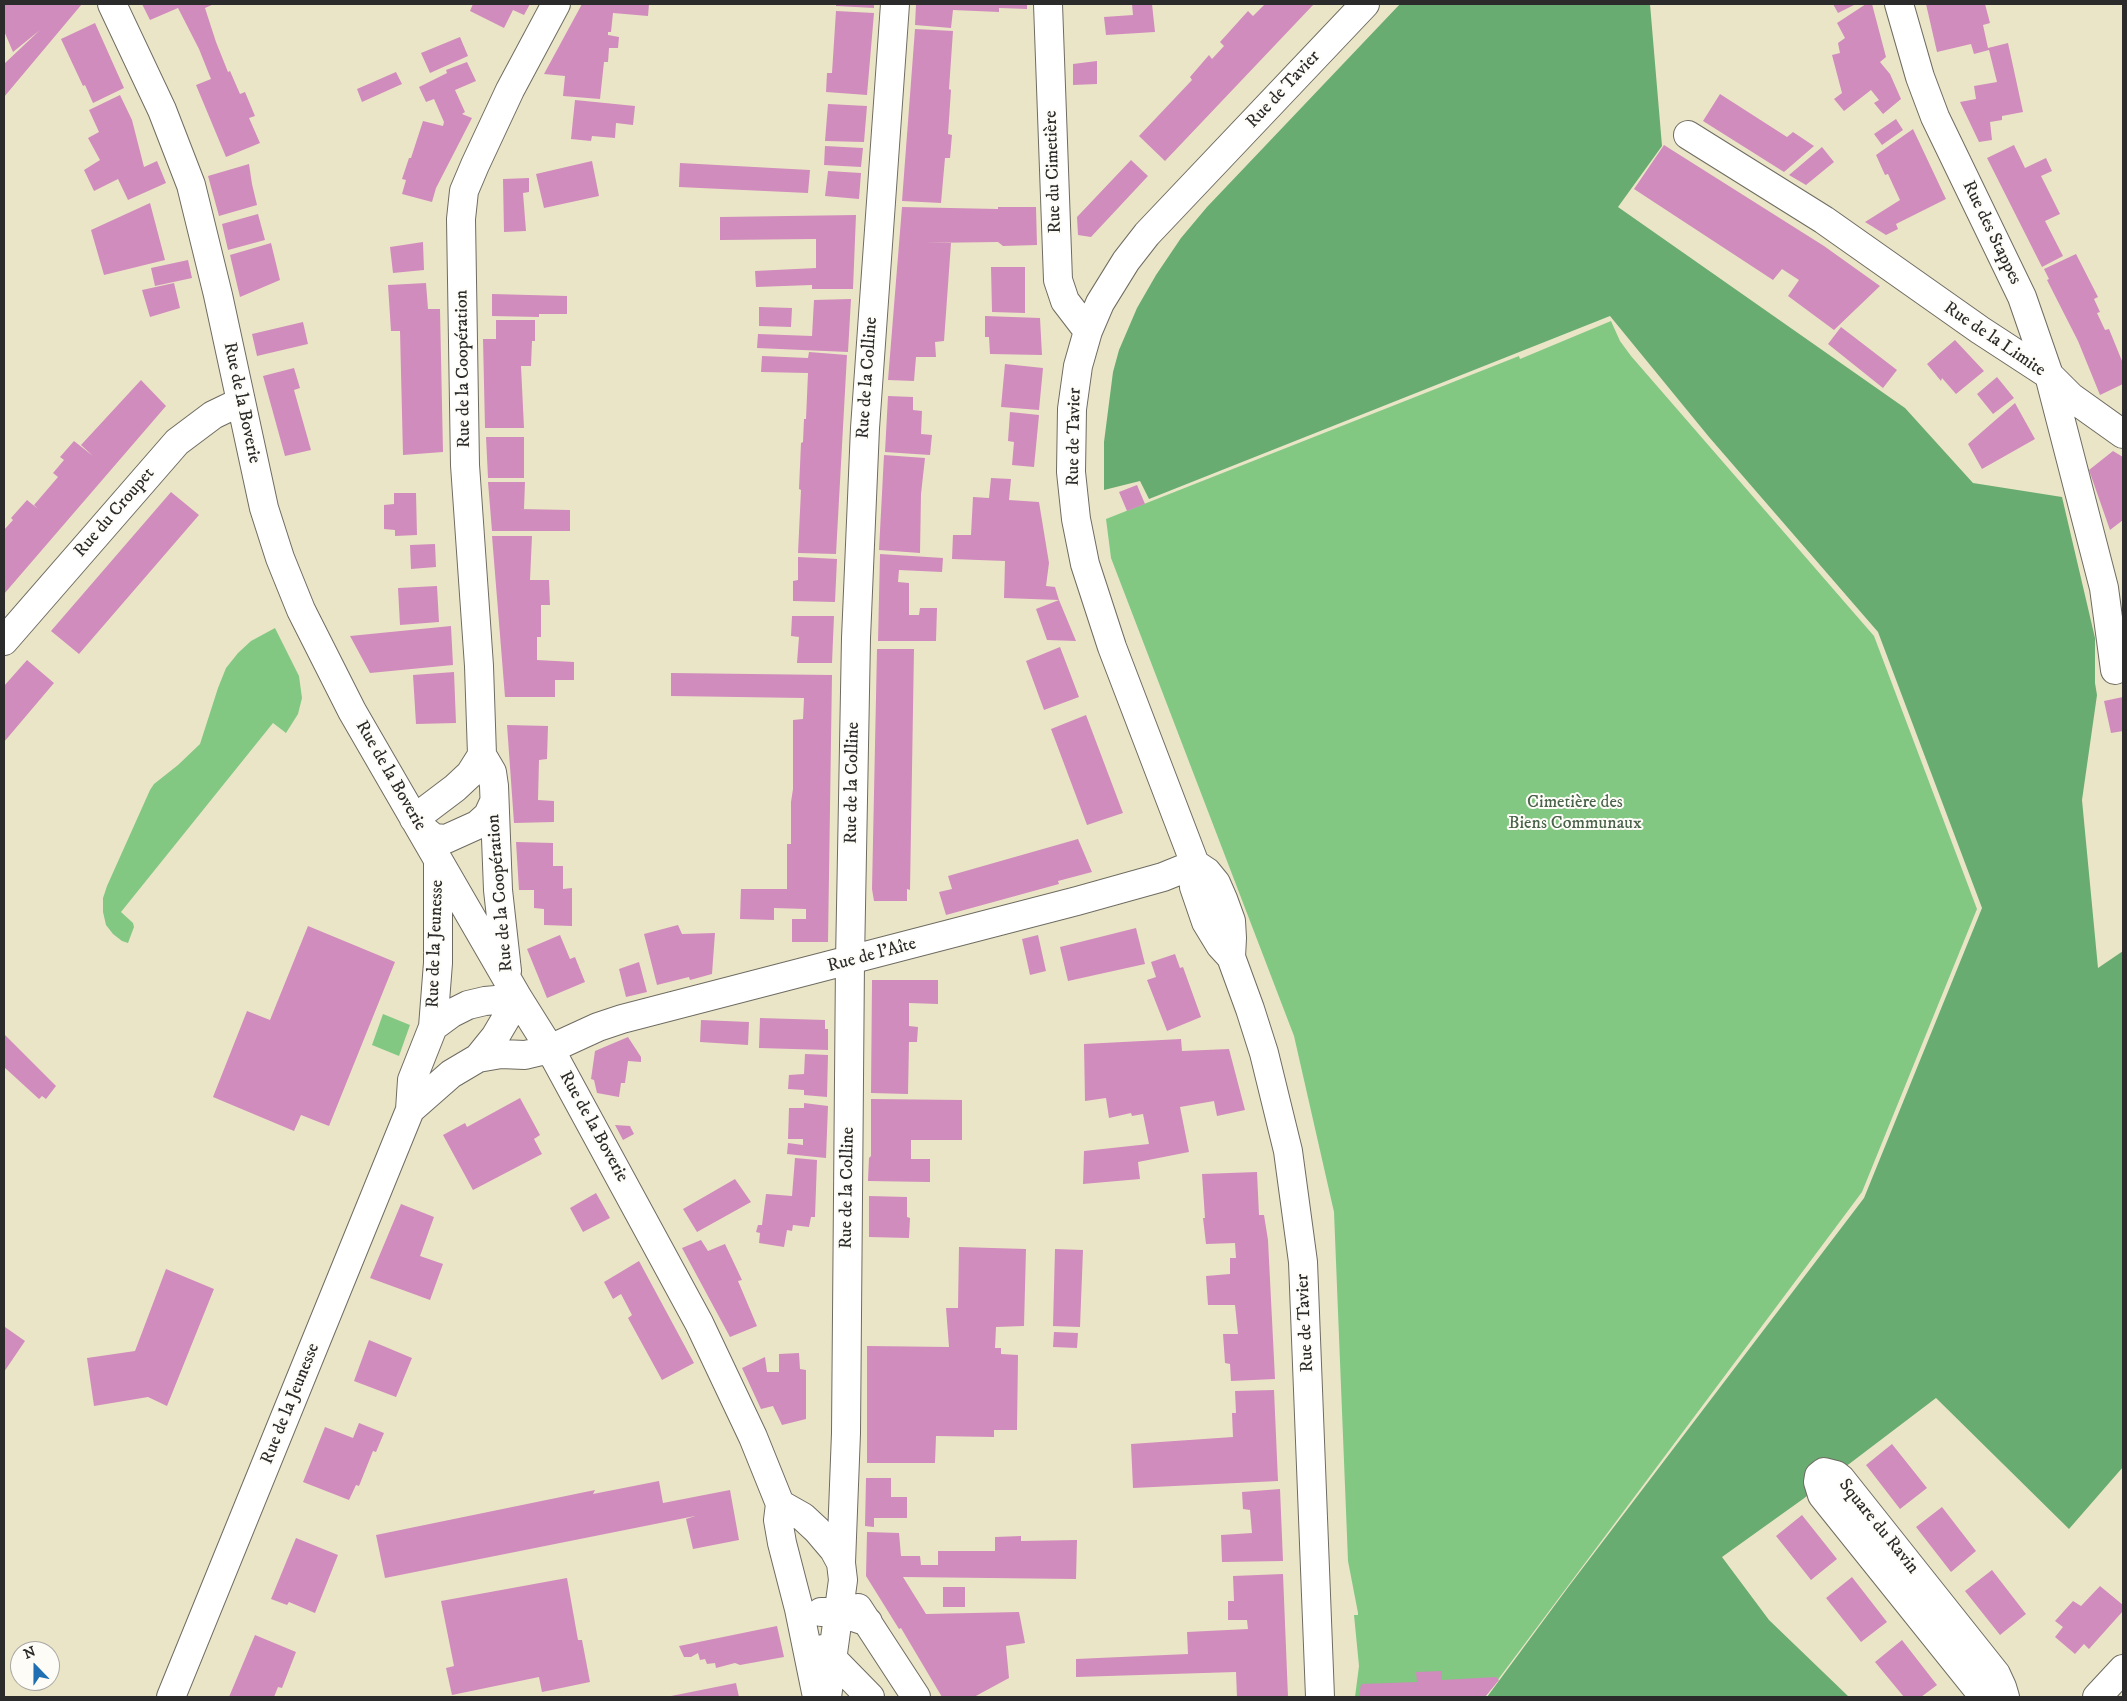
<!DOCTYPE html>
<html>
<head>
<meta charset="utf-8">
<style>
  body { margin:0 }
  #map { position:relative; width:2127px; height:1701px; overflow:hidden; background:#ebe5c7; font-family:"IM FELL DW Pica",serif }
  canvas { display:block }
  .frame { position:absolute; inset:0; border:5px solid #2b2b2b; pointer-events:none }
  .north { position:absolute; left:10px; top:1641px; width:50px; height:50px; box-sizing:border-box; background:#fdfcf7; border:1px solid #a9a8a5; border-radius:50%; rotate:338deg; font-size:14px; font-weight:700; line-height:20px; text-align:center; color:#2b2b2b }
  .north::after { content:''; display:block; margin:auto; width:18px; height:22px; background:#1f6fb2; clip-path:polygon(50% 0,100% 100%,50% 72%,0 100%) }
</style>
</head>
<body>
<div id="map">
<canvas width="2127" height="1701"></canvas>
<div class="frame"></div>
<div class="north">N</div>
</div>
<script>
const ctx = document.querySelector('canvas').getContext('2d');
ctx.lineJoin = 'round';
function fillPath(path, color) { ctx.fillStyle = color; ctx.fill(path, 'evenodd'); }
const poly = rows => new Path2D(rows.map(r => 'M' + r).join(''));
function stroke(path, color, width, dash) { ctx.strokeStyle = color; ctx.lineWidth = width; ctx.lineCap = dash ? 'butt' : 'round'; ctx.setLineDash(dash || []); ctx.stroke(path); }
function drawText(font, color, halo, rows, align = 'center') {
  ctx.font = font + ' "IM FELL DW Pica",serif'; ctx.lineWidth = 4; ctx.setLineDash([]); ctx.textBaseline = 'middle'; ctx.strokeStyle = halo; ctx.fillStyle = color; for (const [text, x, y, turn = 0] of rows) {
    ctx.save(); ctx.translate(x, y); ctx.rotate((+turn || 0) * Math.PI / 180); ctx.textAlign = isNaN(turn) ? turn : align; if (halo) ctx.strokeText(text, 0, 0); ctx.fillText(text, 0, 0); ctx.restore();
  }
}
fillPath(poly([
  [1611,321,1620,341,1631,356,1874,636,1977,909,1862,1192,1485,1697,1355,1697,1359,1666,1354,1615,1358,1615,1358,1613,1348,1561,1334,1212,1294,1036,1111,558,1106,519,1519,356,1520,359],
  [275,628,299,676,302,698,298,714,286,733,273,723,121,912,133,923,134,927,128,943,122,941,113,934,106,925,103,912,103,898,107,886,150,790,154,784,178,765,200,744,218,688,226,668,238,653,251,641],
  [383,1014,410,1025,399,1056,372,1045]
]), '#82c883');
fillPath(poly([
  [1400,4,1650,4,1662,146,1618,207,1905,408,1973,483,2062,497,2095,638,2095,683,2097,695,2082,800,2098,968,2123,951,2123,1467,2069,1529,1936,1398,1803,1499,1722,1557,1769,1620,1849,1697,1487,1697,1569,1586,1864,1198,1982,908,1878,632,1709,437,1610,316,1149,499,1140,481,1104,490,1104,442,1113,372,1119,350,1137,308,1156,275,1181,238,1207,207]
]), '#69ac71');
fillPath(poly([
  [4,4,82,4,4,97,4,64,40,30,13,52,4,31],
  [142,4,214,4,205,8,216,42,228,72,230,71,240,94,245,92,255,116,249,118,260,143,226,157,196,85,211,79,199,49,178,8,150,20],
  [473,4,530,4,524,15,513,10,504,28,470,11],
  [582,4,649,4,648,16,613,13,611,32,608,32,608,35,619,37,618,48,609,48,608,62,604,62,600,99,563,96,565,76,544,74],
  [836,4,874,4,874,8,836,6],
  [916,4,1027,4,1027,9,999,8,999,12,953,10,951,28,915,25],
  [1132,4,1152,4,1155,32,1106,35,1104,17,1133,15],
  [1265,4,1314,4,1165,161,1139,136,1192,80,1190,77,1209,55,1212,59,1224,46,1220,42,1248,11,1253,16],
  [1833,4,1856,4,1838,13],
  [1866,4,1872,4,1886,57,1880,62,1890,74,1901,99,1883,114,1874,103,1879,100,1871,90,1844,111,1834,99,1842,93,1832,55,1840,53,1838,43,1845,38,1837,23],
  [1926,4,1985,4,1990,23,1983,25,1988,48,2008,43,2023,112,2002,116,2002,120,1990,122,1992,140,1979,142,1960,102,1976,99,1974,86,1997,82,1989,50,1974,54,1971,44,1937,52],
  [836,11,874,13,867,95,826,92,827,73,832,73],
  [95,23,124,88,93,103,85,85,83,86,61,39],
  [915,29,953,31,949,89,951,90,948,134,952,135,950,158,945,158,941,203,902,201],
  [460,37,468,56,430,73,421,53],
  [1097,61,1097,84,1073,85,1073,64],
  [467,62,476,81,455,90,465,112,462,114,472,118,436,188,432,202,402,194,406,180,402,179,409,158,411,158,423,121,443,126,444,122,434,99,426,102,419,87,447,73,446,70],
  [396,72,402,84,362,102,357,89],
  [1720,94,1787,137,1793,132,1814,146,1784,172,1703,121],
  [120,95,132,120,144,167,157,161,166,183,128,200,118,179,94,191,84,170,100,160,88,138,99,132,89,110],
  [575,100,635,106,633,125,616,123,615,138,592,136,591,141,571,139],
  [828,104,867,106,864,142,825,141],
  [1896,119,1903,130,1882,145,1874,134],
  [1913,129,1946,199,1896,224,1898,229,1886,235,1865,222,1900,200,1888,174,1885,175,1876,155],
  [1664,145,1824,246,1880,286,1834,330,1788,296,1799,280,1782,269,1773,280,1634,189],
  [2014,145,2025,168,2046,158,2052,171,2041,176,2060,214,2045,221,2063,256,2042,267,1987,158],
  [825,146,863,148,861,167,824,165],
  [1822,147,1834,162,1806,185,1789,175],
  [1131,160,1148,176,1091,237,1078,235,1077,217],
  [592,161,599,196,544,208,536,174],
  [680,163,810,170,808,193,679,187],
  [249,164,252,184,257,205,219,216,208,176],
  [828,171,861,173,859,199,825,196],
  [529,178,529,192,523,193,526,231,504,232,503,179],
  [150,203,165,260,104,275,91,230],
  [902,207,998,209,998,207,1036,207,1037,245,1003,246,998,242,925,243,951,243,944,341,935,342,936,357,916,357,914,381,888,380],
  [258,214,265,240,228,250,222,224],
  [856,215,853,289,812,289,812,285,756,287,755,271,816,268,816,239,720,240,720,217],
  [423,242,424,270,393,273,390,247],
  [271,243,280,280,240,297,230,255],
  [2076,254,2098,297,2094,299,2100,312,2097,313,2105,330,2109,329,2122,361,2123,361,2123,384,2100,395,2078,341,2047,280,2049,279,2044,269],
  [188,260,192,278,155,286,151,268],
  [991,267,1025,267,1025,313,992,312],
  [174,283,180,308,150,317,142,290],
  [426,283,428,309,440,309,443,452,403,455,400,331,391,331,388,285],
  [492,294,567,296,567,314,539,314,539,317,492,316],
  [851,299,848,352,757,348,758,334,812,336,814,300],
  [759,307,792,308,791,327,759,326],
  [985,316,1040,318,1042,355,990,354,989,337,985,337],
  [496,320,535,320,535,341,532,341,531,366,521,366,524,428,485,428,483,339,496,339],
  [303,322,308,344,257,356,252,334],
  [1841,327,1897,370,1883,388,1828,344],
  [1955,340,1984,371,1956,394,1942,378,1941,381,1927,364],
  [809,352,847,355,836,554,798,553,801,490,799,489,801,443,803,442,804,419,806,419,808,373,761,372,762,356,808,358],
  [1005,364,1043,368,1039,410,1001,407],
  [294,368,300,388,294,390,311,450,285,456,263,376],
  [1997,377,2014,398,1993,414,1977,394],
  [141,380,166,406,4,594,4,530,13,520,11,518,27,500,38,509,34,505,58,477,53,473,64,460,60,457,74,441,93,456,81,445],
  [888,396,913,397,913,410,922,411,921,434,932,435,930,455,885,452],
  [2015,403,2035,439,1982,469,1968,444],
  [1010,412,1039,415,1034,467,1012,465,1014,442,1008,441],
  [486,437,524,437,524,478,488,478],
  [2113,451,2123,457,2123,520,2110,530,2089,470],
  [884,455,925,458,921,494,920,553,879,550],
  [991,478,1011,479,1009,500,1039,502,1049,563,1046,586,1055,587,1059,600,1004,598,1005,561,952,559,953,535,971,535,973,497,989,498],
  [488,482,525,482,524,509,519,509,570,510,570,531,492,531],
  [1137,485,1145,504,1127,511,1119,492],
  [171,492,199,515,79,654,51,631],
  [394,493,416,493,417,535,395,536,395,530,384,529,384,505,394,504],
  [492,536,532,536,530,580,549,580,550,605,541,605,541,637,537,637,537,660,574,662,574,680,555,680,555,697,505,697],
  [435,544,436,567,411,569,410,545],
  [880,554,943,558,942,572,899,570,898,582,909,583,909,615,919,615,920,608,937,608,936,641,878,641],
  [798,557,837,559,835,602,793,601,793,581,798,580],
  [437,586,439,622,400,625,398,588],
  [1059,600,1076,641,1047,640,1036,609],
  [792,616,834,616,832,663,797,663,799,637,791,636],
  [451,626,453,665,370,673,350,636],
  [1060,647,1079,697,1044,710,1026,661],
  [877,649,914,649,910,890,907,889,907,901,874,901,872,889],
  [27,660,54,683,4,742,4,686],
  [454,672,456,723,416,724,413,675],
  [671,673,832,675,828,942,792,942,792,919,806,919,806,909,774,908,774,920,740,919,741,889,787,889,787,844,791,844,791,802,793,789,793,720,803,719,804,698,671,696],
  [2123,697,2123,731,2111,733,2104,701],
  [1086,715,1123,813,1087,825,1051,729],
  [507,725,548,726,547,759,539,760,538,800,554,801,554,822,514,823],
  [1078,839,1092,872,1058,881,1059,884,946,915,939,892,952,889,948,876],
  [516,842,553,843,553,866,563,866,563,889,572,888,572,926,544,925,544,909,534,908,534,890,519,890],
  [678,925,682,934,715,933,712,974,690,980,689,977,657,985,644,934],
  [308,926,395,962,329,1126,301,1115,294,1131,213,1097,247,1011,270,1020],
  [1136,928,1145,964,1068,981,1060,947],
  [560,935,570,959,575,957,585,982,547,998,527,949],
  [1038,935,1046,971,1030,975,1022,939],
  [1175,954,1180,968,1183,967,1201,1017,1167,1031,1147,980,1156,977,1151,962],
  [639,962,647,992,626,997,619,969],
  [872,980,938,980,938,1004,909,1003,909,1026,918,1027,917,1042,909,1042,908,1094,871,1093],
  [760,1018,825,1020,825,1029,828,1029,828,1050,759,1048],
  [701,1020,749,1022,748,1045,700,1042],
  [4,1034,56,1086,46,1099,42,1096,39,1099,4,1067],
  [628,1037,641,1057,641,1062,628,1061,625,1083,621,1083,619,1097,597,1093,594,1080,591,1079,595,1051],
  [1181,1039,1182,1051,1229,1049,1245,1110,1217,1116,1214,1101,1180,1107,1189,1152,1138,1162,1140,1179,1083,1184,1084,1151,1149,1144,1143,1114,1132,1116,1131,1113,1109,1118,1106,1098,1085,1101,1084,1044],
  [805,1054,828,1055,827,1097,804,1095,804,1090,788,1089,789,1075,804,1074],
  [520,1098,540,1135,534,1139,542,1154,473,1190,443,1135,465,1123,467,1127],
  [871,1099,962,1100,962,1140,911,1140,911,1159,930,1159,930,1182,868,1181,869,1158,871,1156],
  [804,1103,828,1106,826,1158,787,1154,788,1143,803,1145,803,1139,788,1139,789,1108,804,1108],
  [615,1125,630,1126,634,1134,623,1140],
  [795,1158,817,1160,815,1217,811,1217,809,1227,793,1225,792,1231,787,1230,784,1247,759,1243,760,1233,756,1232,758,1225,762,1225,766,1194,792,1196],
  [1257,1172,1259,1215,1264,1215,1268,1240,1275,1379,1231,1381,1230,1364,1225,1363,1223,1334,1238,1334,1235,1305,1208,1305,1206,1276,1230,1274,1230,1258,1236,1258,1235,1243,1206,1244,1203,1218,1205,1218,1202,1174],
  [735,1179,751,1202,697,1232,683,1209],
  [596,1193,610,1218,583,1232,570,1208],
  [869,1196,907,1197,907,1217,910,1218,909,1238,869,1237],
  [401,1204,434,1217,420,1256,443,1264,430,1300,370,1278],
  [701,1240,708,1251,725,1244,742,1280,738,1281,757,1326,730,1337,682,1248],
  [959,1247,1026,1249,1024,1326,996,1327,995,1348,1001,1348,1001,1354,1018,1355,1017,1430,994,1430,994,1437,936,1436,935,1463,867,1463,867,1346,949,1347,946,1308,958,1308],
  [1055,1249,1083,1250,1080,1327,1053,1326],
  [639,1261,694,1363,662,1380,628,1318,632,1315,621,1294,613,1299,604,1282],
  [166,1269,214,1289,167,1406,148,1397,94,1406,87,1358,135,1351],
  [5,1327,25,1341,4,1372,4,1328],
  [1054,1332,1078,1333,1077,1348,1053,1347],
  [369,1340,412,1358,396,1397,354,1381],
  [799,1353,800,1369,806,1370,806,1419,782,1425,773,1406,761,1409,742,1368,765,1357,767,1372,779,1372,779,1354],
  [1274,1390,1278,1481,1133,1488,1131,1444,1233,1437,1232,1413,1236,1413,1235,1391],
  [359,1423,384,1433,376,1452,373,1451,359,1486,356,1485,349,1500,303,1482,325,1427,353,1438],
  [1892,1444,1927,1488,1900,1509,1866,1465],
  [866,1478,891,1478,891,1497,907,1497,907,1518,874,1518,874,1527,865,1526],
  [659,1481,663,1503,730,1490,739,1540,693,1549,686,1519,695,1516,385,1578,376,1535,595,1490,593,1494],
  [1280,1489,1283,1561,1222,1562,1221,1535,1252,1533,1250,1510,1243,1509,1242,1492],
  [1942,1507,1976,1551,1951,1572,1916,1527],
  [1802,1515,1837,1559,1811,1580,1776,1536],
  [867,1532,899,1533,901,1556,920,1556,921,1565,938,1565,938,1551,995,1551,995,1537,1021,1536,1021,1541,1077,1540,1076,1579,903,1577,926,1614,1019,1612,1025,1643,1006,1646,1009,1678,974,1697,942,1697,901,1628,899,1629,866,1576],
  [296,1538,338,1555,315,1613,289,1602,287,1605,271,1599],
  [1992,1570,2026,1614,2000,1635,1965,1591],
  [1283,1574,1288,1697,1237,1697,1236,1672,1076,1677,1076,1659,1188,1654,1187,1632,1248,1629,1247,1620,1228,1620,1228,1601,1234,1601,1233,1576],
  [1852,1577,1887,1622,1861,1642,1826,1598],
  [567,1578,578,1640,582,1640,590,1682,542,1692,539,1677,452,1695,446,1668,454,1666,441,1601],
  [2100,1586,2123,1605,2123,1611,2089,1649,2084,1644,2075,1654,2055,1637,2063,1627,2055,1621,2073,1601,2081,1606],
  [943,1587,965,1587,965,1607,943,1607],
  [777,1626,784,1657,740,1665,735,1663,716,1668,715,1663,707,1664,705,1659,700,1660,698,1653,691,1657,684,1657,679,1646],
  [255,1635,296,1652,282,1688,278,1687,274,1697,229,1697],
  [1902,1640,1937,1685,1921,1697,1904,1697,1875,1662],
  [1442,1671,1442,1680,1496,1677,1499,1680,1485,1697,1359,1697,1361,1684,1417,1682,1416,1672],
  [736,1683,739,1697,671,1697,671,1696]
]), '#d08cbc');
const minor = poly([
  [112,4,162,110,191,185,218,295,264,508,280,558,301,610,352,711,518,998,550,1049,699,1323,753,1437,780,1504],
  [1048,4,1058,280,1065,301,1088,331],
  [1899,4,1920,77,1935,117,2022,297,2049,375,2071,397,2123,434],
  [1688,135,1824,220,1980,330,2049,375,2104,588,2115,670],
  [4,641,177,442,213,415,240,402],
  [414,819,455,788,470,774,482,755],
  [419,826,434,838,446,839,477,825,488,815,493,804],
  [1195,864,1207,872,1216,883,1223,899,1231,921,1232,938,1231,957],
  [507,971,498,890,494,786,492,772,482,755,479,666,465,465,461,219,464,191,475,165,510,90,556,4],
  [433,1027,452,1013,468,1005,485,1001,518,998],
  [478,1058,495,1037,518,998],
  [410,1110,451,1074,478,1058,501,1054,525,1055,550,1049,598,1027,622,1019,1077,901,1163,877,1195,864],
  [780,1504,803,1517,817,1530,834,1550,841,1563,843,1580,827,1697],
  [780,1504,778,1520,782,1543,799,1609,817,1697],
  [841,1563,846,1433,850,961,856,638,865,428,895,4],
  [858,1608,916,1697],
  [821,1612,838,1612,868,1622],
  [823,1649,870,1697],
  [171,1697,410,1110,412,1080,433,1027,438,963,438,862],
  [1320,1697,1303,1262,1288,1151,1264,1053,1250,1009,1231,957,1220,945,1206,922,1194,887,1193,875,1195,864,1112,647,1085,564,1076,519,1071,472,1072,409,1078,366,1088,331,1100,303,1126,261,1147,234,1365,4],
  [1984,1697,1822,1495,1818,1482,1819,1476,1824,1472,1836,1475,1841,1479,1996,1674,2002,1687,2005,1697],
  [2097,1697,2123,1669]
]);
stroke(minor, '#6e6c62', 30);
stroke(minor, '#fff', 28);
drawText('18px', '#2b2b2b', '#fdfcf7', [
  ["Rue de Tavier",1284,90,-47],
  ["Rue du Cimetière",1054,172,-92],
  ["Rue des Stappes",1991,233,64],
  ["Rue de la Limite",1994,340,34],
  ["Rue de la Coopération",464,369,-91],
  ["Rue de la Colline",868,378,-86],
  ["Rue de la Boverie",241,403,78],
  ["Rue de Tavier",1075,437,-89],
  ["Rue du Croupet",115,513,-49],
  ["Rue de la Boverie",390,776,60],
  ["Rue de la Colline",853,783,-89],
  ["Rue de la Coopération",501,893,-95],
  ["Rue de la Jeunesse",436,944,-88],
  ["Rue de l'Aîte",872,956,-15],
  ["Rue de la Boverie",593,1127,61],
  ["Rue de la Colline",848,1188,-89],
  ["Rue de Tavier",1306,1323,-93],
  ["Rue de la Jeunesse",291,1404,-68],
  ["Square du Ravin",1878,1527,51]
]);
drawText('18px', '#49624a', '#fdfcf7', [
  ["Cimetière des",1575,803],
  ["Biens Communaux",1575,824]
]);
</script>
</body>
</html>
